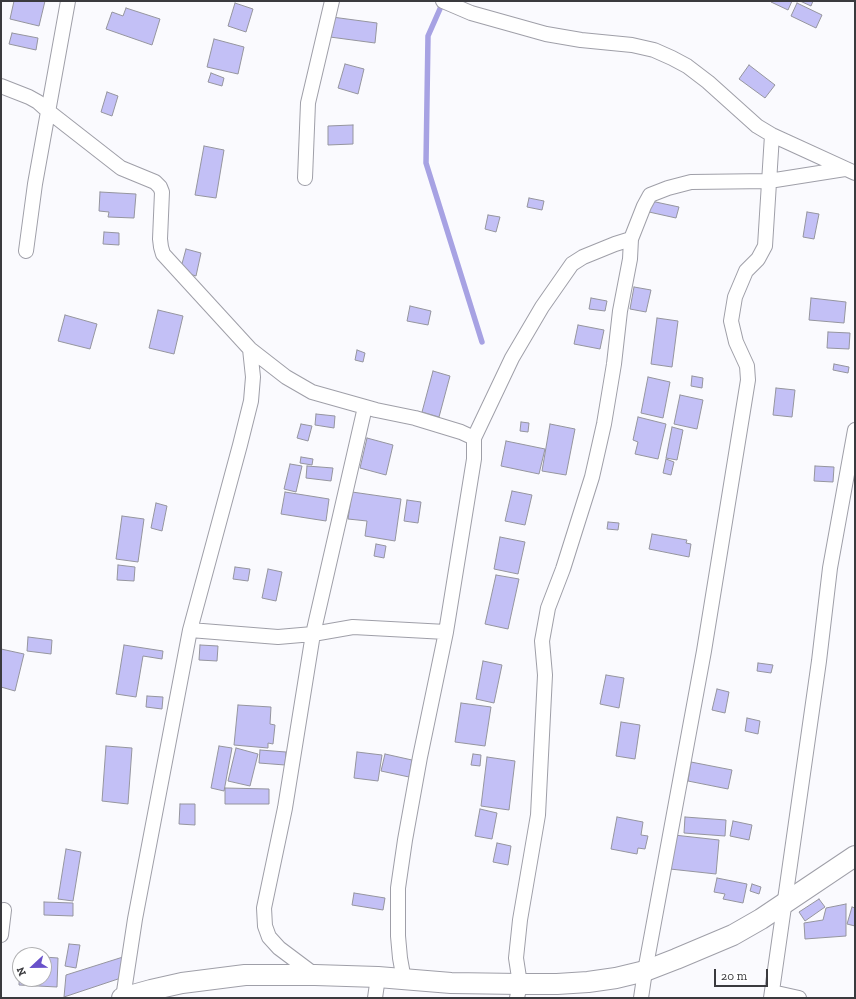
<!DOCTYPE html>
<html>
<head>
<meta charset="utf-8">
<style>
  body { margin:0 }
  #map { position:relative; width:856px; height:999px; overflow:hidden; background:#fafafe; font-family:"Zilla Slab",serif }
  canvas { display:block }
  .frame { position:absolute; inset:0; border:2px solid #3a3a3e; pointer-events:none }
  .north { position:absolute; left:12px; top:947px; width:40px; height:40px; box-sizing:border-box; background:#fff; border:1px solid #b0b0b2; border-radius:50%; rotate:248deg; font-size:11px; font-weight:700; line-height:16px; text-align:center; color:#3a3a3e }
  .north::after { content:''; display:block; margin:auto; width:14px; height:18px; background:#6851ca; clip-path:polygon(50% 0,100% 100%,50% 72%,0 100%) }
  .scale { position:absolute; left:714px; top:969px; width:54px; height:18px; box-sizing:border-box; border:2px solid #3a3a3e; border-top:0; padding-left:5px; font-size:12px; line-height:14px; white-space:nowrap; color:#3a3a3e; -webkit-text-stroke:3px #fff; paint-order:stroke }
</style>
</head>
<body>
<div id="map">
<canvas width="856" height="999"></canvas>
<div class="frame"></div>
<div class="north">N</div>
<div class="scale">20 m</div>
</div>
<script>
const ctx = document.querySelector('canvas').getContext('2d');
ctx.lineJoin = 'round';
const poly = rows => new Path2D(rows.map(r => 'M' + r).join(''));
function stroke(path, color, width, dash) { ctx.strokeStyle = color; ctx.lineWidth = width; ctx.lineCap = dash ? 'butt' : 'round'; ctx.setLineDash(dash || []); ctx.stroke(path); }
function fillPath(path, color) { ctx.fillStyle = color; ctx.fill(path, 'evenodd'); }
stroke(poly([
  [443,2,428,36,426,163,482,342]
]), '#a7a2e3', 5.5);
const building = poly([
  [14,1,45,1,39,26,10,19,14,1],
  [771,1,792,1,788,10,771,2,771,1],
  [800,1,813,1,811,6,800,1],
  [235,3,253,9,246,32,228,26,235,3],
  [797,3,822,15,816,28,791,16,797,3],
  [126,8,160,19,152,45,106,29,112,12,123,16,126,8],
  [332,17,377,23,375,43,330,37,332,17],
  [12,33,38,38,36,50,9,44,12,33],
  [214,39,244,47,238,74,207,67,214,39],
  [345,64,364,69,358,94,338,88,345,64],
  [749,65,775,85,765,98,739,79,749,65],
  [211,73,224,78,222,86,208,82,211,73],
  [107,92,118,96,112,116,101,112,107,92],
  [353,125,353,144,328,145,328,126,353,125],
  [204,146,224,150,216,198,195,195,204,146],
  [100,192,136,194,134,218,108,217,109,212,99,211,100,192],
  [529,198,544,201,542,210,527,207,529,198],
  [651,201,679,207,676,218,649,212,651,201],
  [807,212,819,214,814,239,803,237,807,212],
  [488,215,500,217,496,232,485,229,488,215],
  [104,232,119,233,119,245,103,244,104,232],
  [186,249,201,253,196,276,180,271,186,249],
  [634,287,651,290,646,312,630,309,634,287],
  [591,298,607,301,605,311,589,309,591,298],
  [811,298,846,302,844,323,809,320,811,298],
  [410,306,431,311,428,325,407,321,410,306],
  [158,310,183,316,174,354,149,348,158,310],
  [65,315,97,324,90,349,58,341,65,315],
  [657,318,678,321,672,367,651,364,657,318],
  [578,325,604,330,600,349,574,344,578,325],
  [828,332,850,333,849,349,827,348,828,332],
  [357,350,365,353,363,362,355,360,357,350],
  [834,364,849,367,848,373,833,370,834,364],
  [433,371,450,376,439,417,422,412,433,371],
  [692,376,703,378,702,388,691,386,692,376],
  [648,377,670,382,663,418,641,413,648,377],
  [776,388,795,390,792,417,773,415,776,388],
  [680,395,703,400,697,429,674,424,680,395],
  [316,414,335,416,334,428,315,425,316,414],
  [638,417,666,424,658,459,635,454,638,442,633,440,638,417],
  [521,422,529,423,528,432,520,431,521,422],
  [301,424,312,426,308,441,297,438,301,424],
  [550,424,575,429,566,475,542,471,550,424],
  [672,427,683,430,677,460,666,458,672,427],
  [367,438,393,445,386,475,360,468,367,438],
  [506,441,545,449,539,474,501,466,506,441],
  [301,457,313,459,312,465,300,463,301,457],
  [666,459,674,462,671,475,663,473,666,459],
  [290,464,302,466,296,492,284,489,290,464],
  [307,466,333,468,331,481,306,478,307,466],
  [815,466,834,467,833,482,814,481,815,466],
  [512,491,532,495,525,525,505,521,512,491],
  [285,492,329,499,326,521,281,514,285,492],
  [352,492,401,499,395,541,365,536,367,521,348,519,352,492],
  [407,500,421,502,418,523,404,521,407,500],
  [156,503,167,506,162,531,151,528,156,503],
  [122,516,144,519,138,562,116,559,122,516],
  [608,522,619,523,618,530,607,529,608,522],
  [652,534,687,540,686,543,691,544,689,557,649,549,652,534],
  [500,537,525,542,518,574,494,569,500,537],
  [376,544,386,546,384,558,374,556,376,544],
  [118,565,135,567,134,581,117,580,118,565],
  [235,567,250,569,248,581,233,579,235,567],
  [268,569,282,572,276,601,262,598,268,569],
  [496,575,519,579,508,629,485,624,496,575],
  [28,637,52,640,51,654,27,651,28,637],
  [124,645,163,651,162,659,143,656,136,697,116,694,124,645],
  [200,645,218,646,217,661,199,660,200,645],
  [1,649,24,654,15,691,1,687,1,649],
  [483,661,502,665,494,703,476,699,483,661],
  [758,663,773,665,771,673,757,671,758,663],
  [606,675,624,678,619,708,600,704,606,675],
  [717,689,729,692,725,713,712,710,717,689],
  [147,696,163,697,162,709,146,707,147,696],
  [461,703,491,707,485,746,455,742,461,703],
  [238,705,271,707,270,724,275,725,273,744,268,743,268,748,234,745,238,705],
  [747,718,760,721,758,734,745,731,747,718],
  [621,722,640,725,635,759,616,756,621,722],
  [106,746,132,748,128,804,102,801,106,746],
  [219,746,232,748,224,791,211,788,219,746],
  [236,748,258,754,250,786,228,781,236,748],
  [260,750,286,752,285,765,259,763,260,750],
  [357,752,382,755,378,781,354,778,357,752],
  [385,754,412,760,409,777,381,771,385,754],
  [473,754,481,755,480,766,471,765,473,754],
  [487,757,515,761,509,810,481,806,487,757],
  [691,762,732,770,728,789,688,781,691,762],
  [225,788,269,789,269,804,225,804,225,788],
  [180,804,195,804,195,825,179,824,180,804],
  [480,809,497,813,492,839,475,836,480,809],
  [617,817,643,822,641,835,648,836,645,849,638,848,637,854,611,849,617,817],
  [685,817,726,820,725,836,684,833,685,817],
  [733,821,752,825,749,840,730,836,733,821],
  [674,835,719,840,716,874,670,869,674,835],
  [497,843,511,846,508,865,493,862,497,843],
  [66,849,81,852,73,901,58,899,66,849],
  [717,878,747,884,743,903,723,899,725,894,714,892,717,878],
  [752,884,761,887,759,894,750,891,752,884],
  [354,893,385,898,383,910,352,905,354,893],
  [819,899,825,907,805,921,799,912,819,899],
  [44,902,73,903,73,916,44,915,44,902],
  [846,904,846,936,805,939,804,923,823,920,826,908,846,904],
  [852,907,855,908,855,926,847,924,852,907],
  [69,944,80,945,76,968,65,966,69,944],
  [20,957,20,979,44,979,44,957,58,958,57,987,19,985,20,957],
  [123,957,121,978,64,997,66,975,123,957]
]);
fillPath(building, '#c3c0f6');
stroke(building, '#95959e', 1);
const street = poly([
  [443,1,471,13,546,34,581,40,632,45,654,50,672,58,687,66,708,82,757,126,772,135,855,173],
  [1,86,29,97,38,102,48,111,121,168,155,182,160,187,162,192,160,239,161,247,163,254,250,349,286,377,312,392,376,410,415,418,461,432,474,438,474,459,446,632,420,757,405,840,398,888,398,936,400,958,404,980],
  [305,178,308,103,332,1],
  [26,251,35,184,68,1],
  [474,438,512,358,542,307,572,264,583,257,615,244,631,239],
  [190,630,278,637,313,634,353,627,446,632],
  [1,935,4,910],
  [315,975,279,948,269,937,265,926,264,908,285,808,313,634,365,407],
  [772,992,799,998],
  [123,998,135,919,190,630,240,445,251,401,253,377,250,349],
  [375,998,378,977],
  [517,998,520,984,516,958,520,920,538,815,545,675,542,641,548,608,563,569,592,477,604,424,614,364,620,311,630,259,631,239,644,206,650,195,668,188,691,182,769,181,845,169],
  [641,998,645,971,704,651,748,380,747,366,736,342,731,321,735,297,746,271,758,259,765,246,772,135],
  [771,998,819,661,830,568,855,430]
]);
const secondary = poly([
  [122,998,151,990,182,983,245,975,315,975,378,977,451,983,520,984,557,984,588,982,616,978,645,971,676,959,733,935,761,919,855,856]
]);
stroke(street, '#9f9fa8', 16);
stroke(secondary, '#9f9fa8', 22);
stroke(street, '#fff', 14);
stroke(secondary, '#fff', 20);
</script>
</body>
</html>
